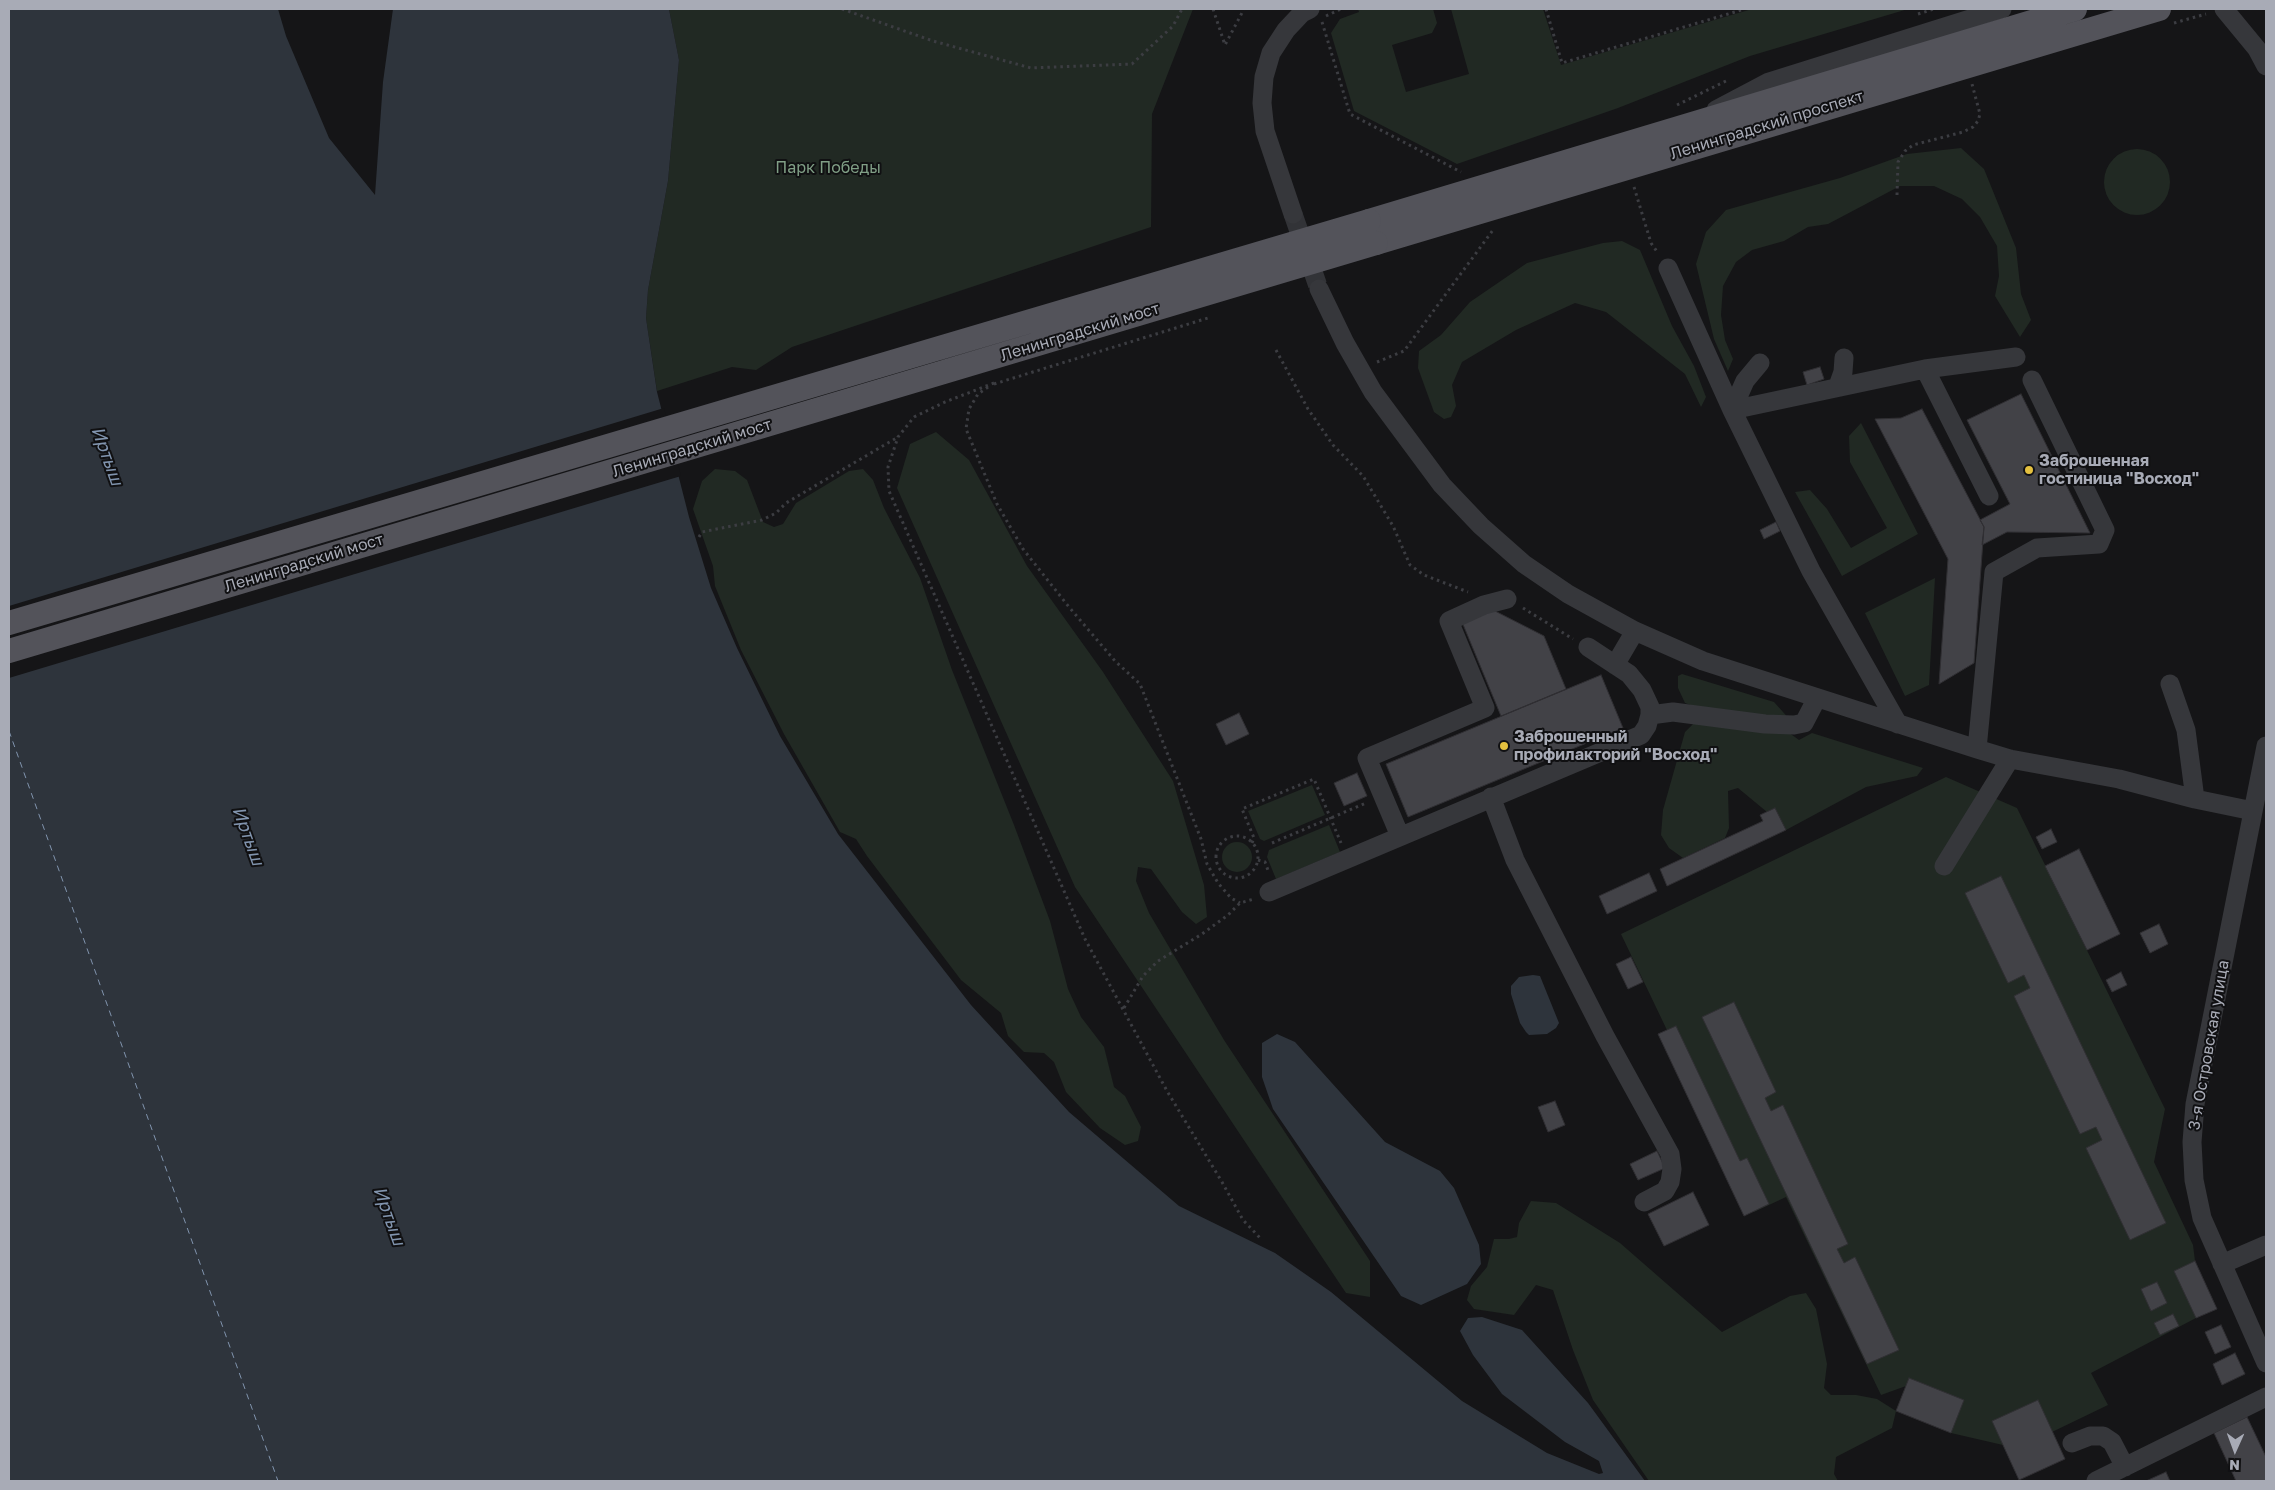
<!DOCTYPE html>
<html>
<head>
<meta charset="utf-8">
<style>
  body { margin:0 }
  #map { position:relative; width:2275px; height:1490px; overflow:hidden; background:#151517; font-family:"Golos Text",sans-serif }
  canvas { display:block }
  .frame { position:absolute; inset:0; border:10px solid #a8abb6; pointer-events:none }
  .north { position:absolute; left:2210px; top:1425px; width:50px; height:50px; -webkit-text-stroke:4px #101012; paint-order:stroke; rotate:182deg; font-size:14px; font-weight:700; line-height:20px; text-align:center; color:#a8abb6 }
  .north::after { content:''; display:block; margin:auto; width:18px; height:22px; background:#a8abb6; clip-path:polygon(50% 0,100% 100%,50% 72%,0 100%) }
</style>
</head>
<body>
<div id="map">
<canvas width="2275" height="1490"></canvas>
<div class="frame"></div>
<div class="north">N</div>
</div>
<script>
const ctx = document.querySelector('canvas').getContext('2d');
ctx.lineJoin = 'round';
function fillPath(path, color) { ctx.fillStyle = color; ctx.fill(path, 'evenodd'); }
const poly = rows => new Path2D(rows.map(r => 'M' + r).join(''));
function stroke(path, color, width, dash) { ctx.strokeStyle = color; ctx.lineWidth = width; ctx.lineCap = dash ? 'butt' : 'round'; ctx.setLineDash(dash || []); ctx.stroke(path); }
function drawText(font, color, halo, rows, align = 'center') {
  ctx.font = font + ' "Golos Text",sans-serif'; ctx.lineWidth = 4; ctx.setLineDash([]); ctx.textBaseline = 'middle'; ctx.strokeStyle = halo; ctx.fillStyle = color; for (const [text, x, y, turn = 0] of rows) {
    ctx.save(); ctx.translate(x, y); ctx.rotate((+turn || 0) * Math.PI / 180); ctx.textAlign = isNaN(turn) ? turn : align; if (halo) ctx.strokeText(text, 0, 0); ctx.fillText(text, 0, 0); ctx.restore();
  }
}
fillPath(poly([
  [669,9,1193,9,1152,114,1151,227,792,347,756,370,732,367,657,391,646,318,648,290,668,181,679,60],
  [1358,9,1433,9,1437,23,1432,33,1392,45,1406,92,1469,74,1451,9,1543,9,1561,65,1752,9,1908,9,1750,56,1618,108,1457,164,1354,111,1331,33,1340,19,1359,12],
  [1961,148,1984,169,2016,248,2021,294,2031,320,2020,337,1995,296,1999,276,1997,246,1980,217,1962,199,1934,186,1900,186,1828,224,1808,227,1784,241,1752,250,1736,262,1723,286,1721,315,1725,340,1733,359,1728,371,1714,339,1696,264,1706,232,1726,210,1840,178,1907,154],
  '2104 182a33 33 0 1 1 66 0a33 33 0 1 1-66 0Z',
  [1622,241,1640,250,1672,326,1694,366,1706,397,1701,407,1685,374,1606,312,1575,303,1516,330,1462,362,1452,385,1456,406,1451,417,1444,419,1434,412,1418,368,1419,351,1441,335,1470,302,1527,263,1603,243],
  [1861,423,1918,534,1842,576,1795,492,1810,490,1827,509,1851,548,1887,528,1850,462,1849,436],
  [936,432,969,460,1027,566,1103,672,1173,781,1204,885,1207,917,1196,924,1182,912,1151,869,1138,867,1136,881,1149,913,1224,1040,1370,1261,1370,1297,1346,1293,1075,887,897,488,910,444],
  [715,469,735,471,747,480,763,522,774,527,783,524,796,503,849,471,863,469,873,480,884,508,920,578,952,670,1014,825,1050,921,1068,989,1081,1017,1104,1047,1114,1087,1125,1096,1141,1127,1138,1141,1125,1145,1100,1128,1066,1092,1054,1062,1044,1053,1024,1052,1008,1036,1001,1013,961,980,867,856,856,839,840,832,784,734,741,650,715,586,713,566,693,509,702,481],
  [1935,578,1929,685,1905,696,1865,613],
  [1682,674,1774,702,1792,722,1788,732,1799,740,1812,733,1923,768,1917,776,1866,787,1786,830,1775,808,1767,812,1738,788,1728,791,1729,828,1725,838,1683,858,1669,848,1661,835,1663,810,1685,732,1695,722,1696,707,1685,703,1678,688,1678,676],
  [1946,777,2017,808,2165,1109,2154,1162,2193,1245,2195,1261,2196,1318,2091,1373,2108,1405,2052,1432,2003,1445,1951,1433,1906,1386,1881,1395,1786,1197,1754,1212,1621,934],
  [1312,785,1325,815,1264,841,1260,839,1248,811],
  [1329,825,1340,852,1276,879,1267,857,1269,850],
  '1222 857a15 15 0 1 1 30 0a15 15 0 1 1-30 0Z',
  [1531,1201,1556,1203,1620,1243,1722,1332,1790,1296,1806,1293,1816,1309,1827,1364,1824,1388,1831,1395,1856,1395,1877,1399,1896,1411,1892,1428,1836,1457,1834,1474,1838,1481,1649,1481,1593,1400,1573,1350,1553,1290,1536,1285,1514,1315,1474,1309,1467,1300,1471,1286,1487,1267,1494,1239,1509,1239,1517,1237,1519,1223]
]), '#212923');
fillPath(poly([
  [9,9,278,9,286,36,329,138,375,195,383,82,393,9,669,9,679,60,668,181,648,290,646,318,657,392,689,517,711,588,737,648,780,736,838,834,971,1005,1069,1112,1179,1206,1275,1253,1331,1292,1462,1401,1547,1453,1599,1474,1603,1473,1599,1461,1565,1442,1502,1394,1473,1355,1460,1331,1468,1318,1482,1317,1522,1330,1588,1403,1645,1481,9,1481],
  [1533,975,1540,976,1559,1023,1556,1028,1547,1034,1529,1035,1526,1032,1520,1023,1511,994,1511,986,1519,977],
  [1277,1034,1295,1042,1385,1142,1440,1171,1454,1188,1479,1245,1481,1264,1467,1284,1421,1305,1401,1296,1273,1109,1262,1077,1262,1043]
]), '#2e343c');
fillPath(poly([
  [664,408,681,476,9,678,9,606]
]), '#151517');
stroke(poly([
  [9,731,278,1481]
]), '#8194ae', 1, [6, 5]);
const building = poly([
  [1820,367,1824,379,1807,385,1803,372,1820,367],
  [2021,394,2090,533,2007,532,1982,545,1984,527,1980,520,2010,504,1967,420,2021,394],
  [1922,409,1984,527,1974,663,1939,684,1948,559,1875,419,1901,418,1922,409],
  [1776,522,1780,531,1764,539,1760,530,1776,522],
  [1493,610,1544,636,1566,689,1501,716,1462,622,1493,610],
  [1601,675,1623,728,1408,817,1386,764,1601,675],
  [1239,713,1249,734,1226,745,1216,724,1239,713],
  [1357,773,1367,796,1344,806,1334,783,1357,773],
  [1775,808,1786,830,1667,886,1660,869,1763,821,1760,815,1775,808],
  [2051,829,2057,842,2042,849,2036,837,2051,829],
  [2079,849,2120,934,2087,950,2045,866,2079,849],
  [1649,873,1657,891,1607,914,1599,896,1649,873],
  [2001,876,2166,1223,2130,1240,2086,1148,2102,1140,2096,1127,2080,1134,2014,996,2030,988,2024,975,2008,983,1965,893,2001,876],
  [2159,924,2168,944,2150,953,2140,933,2159,924],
  [1631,957,1643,982,1628,989,1616,964,1631,957],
  [2121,972,2127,985,2112,992,2106,980,2121,972],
  [1734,1002,1776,1092,1765,1098,1771,1111,1783,1105,1848,1244,1837,1249,1844,1263,1855,1257,1899,1350,1867,1364,1702,1017,1734,1002],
  [1676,1026,1740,1161,1747,1158,1769,1204,1744,1216,1658,1034,1676,1026],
  [1555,1101,1565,1125,1548,1132,1538,1107,1555,1101],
  [1657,1151,1665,1168,1638,1180,1630,1164,1657,1151],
  [1693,1192,1709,1225,1664,1246,1648,1214,1693,1192],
  [2195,1261,2217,1309,2196,1318,2174,1271,2195,1261],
  [2157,1282,2167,1303,2151,1311,2141,1289,2157,1282],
  [2173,1314,2179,1326,2160,1335,2154,1323,2173,1314],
  [2221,1325,2231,1347,2215,1354,2205,1332,2221,1325],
  [2235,1353,2245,1374,2222,1385,2213,1364,2235,1353],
  [1909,1378,1964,1400,1951,1433,1896,1411,1909,1378],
  [2038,1400,2065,1459,2019,1480,1992,1421,2038,1400],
  [2247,1417,2266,1457,2266,1481,2236,1481,2214,1433,2247,1417],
  [2166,1472,2170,1481,2146,1481,2166,1472]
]);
fillPath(building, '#424247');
stroke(building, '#302f33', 1);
stroke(poly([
  [1293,214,1319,289]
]), '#323337', 19, [19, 9]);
stroke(poly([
  [842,9,933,41,1031,68,1132,64,1173,26,1182,9],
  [1213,9,1225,45,1244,9],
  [1546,9,1562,63,1745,9],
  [1918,14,1934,9],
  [1326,16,1341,9],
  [1322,22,1350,114,1461,172],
  [2174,23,2206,14],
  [1677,105,1728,80],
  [1634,187,1651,243,1658,253],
  [1897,195,1898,162,1905,151,1913,145,1963,132,1973,127,1978,121,1980,114,1972,84],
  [1276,350,1308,409,1333,445,1363,476,1393,526,1410,565,1424,575,1468,592],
  [1377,362,1404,351,1493,230],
  [994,383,945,402,914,417,898,437,888,467,889,491,1085,939,1167,1091,1222,1182,1243,1220,1262,1240],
  [994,384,1208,318],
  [988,387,978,394,969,409,966,429,997,504,1023,549,1069,607,1115,661,1140,684,1201,839,1207,864,1218,883,1231,898,1240,903],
  [699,537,702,532,762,520,776,513,786,503,898,437],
  [1523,608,1573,639],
  '1216 857a21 21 0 1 1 42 0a21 21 0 1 1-42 0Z',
  [1252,843,1254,838,1242,809,1314,779,1341,843],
  [1272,843,1366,803],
  [1258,860,1265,862,1269,873],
  [1124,1008,1143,976,1158,961,1202,934,1228,915,1240,903,1254,899]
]), '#3c3d42', 3, [2.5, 4]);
stroke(poly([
  [2224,9,2257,49,2266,66],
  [1716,110,1769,82,2002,9],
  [1293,214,1265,131,1262,103,1264,77,1271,53,1286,30,1302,13,1310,9],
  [1668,268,1732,410,1811,571,1898,724],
  [1319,289,1345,343,1373,392,1442,485,1481,526,1524,564,1568,594,1635,631,1703,661,1977,749,2010,759,2119,779,2195,799,2253,811],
  [1925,369,1989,496],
  [1838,386,1843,372,1844,358],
  [1732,410,1925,369,2016,357],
  [1732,410,1745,381,1760,363],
  [1615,665,1635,631],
  [2170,684,2186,730,2195,799],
  [1650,715,1673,712,1765,724,1794,725,1804,723,1817,698],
  [2266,746,2195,1104,2192,1142,2194,1180,2202,1218,2266,1363],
  [1977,749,1994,572,2037,548,2099,544,2105,530,2032,380],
  [1491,797,1515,860,1605,1036,1670,1154,1672,1169,1670,1182,1665,1191,1644,1202],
  [1400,836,1367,758,1485,708,1449,621,1484,605,1507,599],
  [1944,866,2010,759],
  [1269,892,1641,735,1647,726,1650,715,1650,707,1642,690,1629,674,1588,647],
  [2222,1264,2266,1245],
  [2072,1443,2090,1436,2103,1436,2112,1442,2125,1467],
  [2096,1481,2266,1397]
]), '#36373b', 19);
stroke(poly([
  [1369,221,2075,9],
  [1376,243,2159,9]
]), '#53535a', 24);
stroke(poly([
  [9,623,1369,221],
  [9,651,1376,243]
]), '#53535a', 24);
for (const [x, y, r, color] of [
  [2029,470,5,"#e4c03f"],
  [1504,746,5,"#e4c03f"]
]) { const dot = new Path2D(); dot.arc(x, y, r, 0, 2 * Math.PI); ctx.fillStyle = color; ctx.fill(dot); stroke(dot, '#101012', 2); }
drawText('16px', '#a8abb6', '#101012', [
  ["Ленинградский проспект",1767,125,-17],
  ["Ленинградский мост",1080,332,-17],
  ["Ленинградский мост",692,448,-17],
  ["Ленинградский мост",304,563,-17],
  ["3-я Островская улица",2209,1045,-80]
]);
drawText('16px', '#809f86', '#101012', [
  ["Парк Победы",828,168]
]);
drawText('bold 16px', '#a8abb6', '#101012', [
  ["Заброшенная",2039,461],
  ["гостиница \"Восход\"",2039,479],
  ["Заброшенный",1514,737],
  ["профилакторий \"Восход\"",1514,755]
], 'left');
drawText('italic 18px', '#8194ae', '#101012', [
  ["Иртыш",107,456,70],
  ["Иртыш",248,836,70],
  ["Иртыш",389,1216,70]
]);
</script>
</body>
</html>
